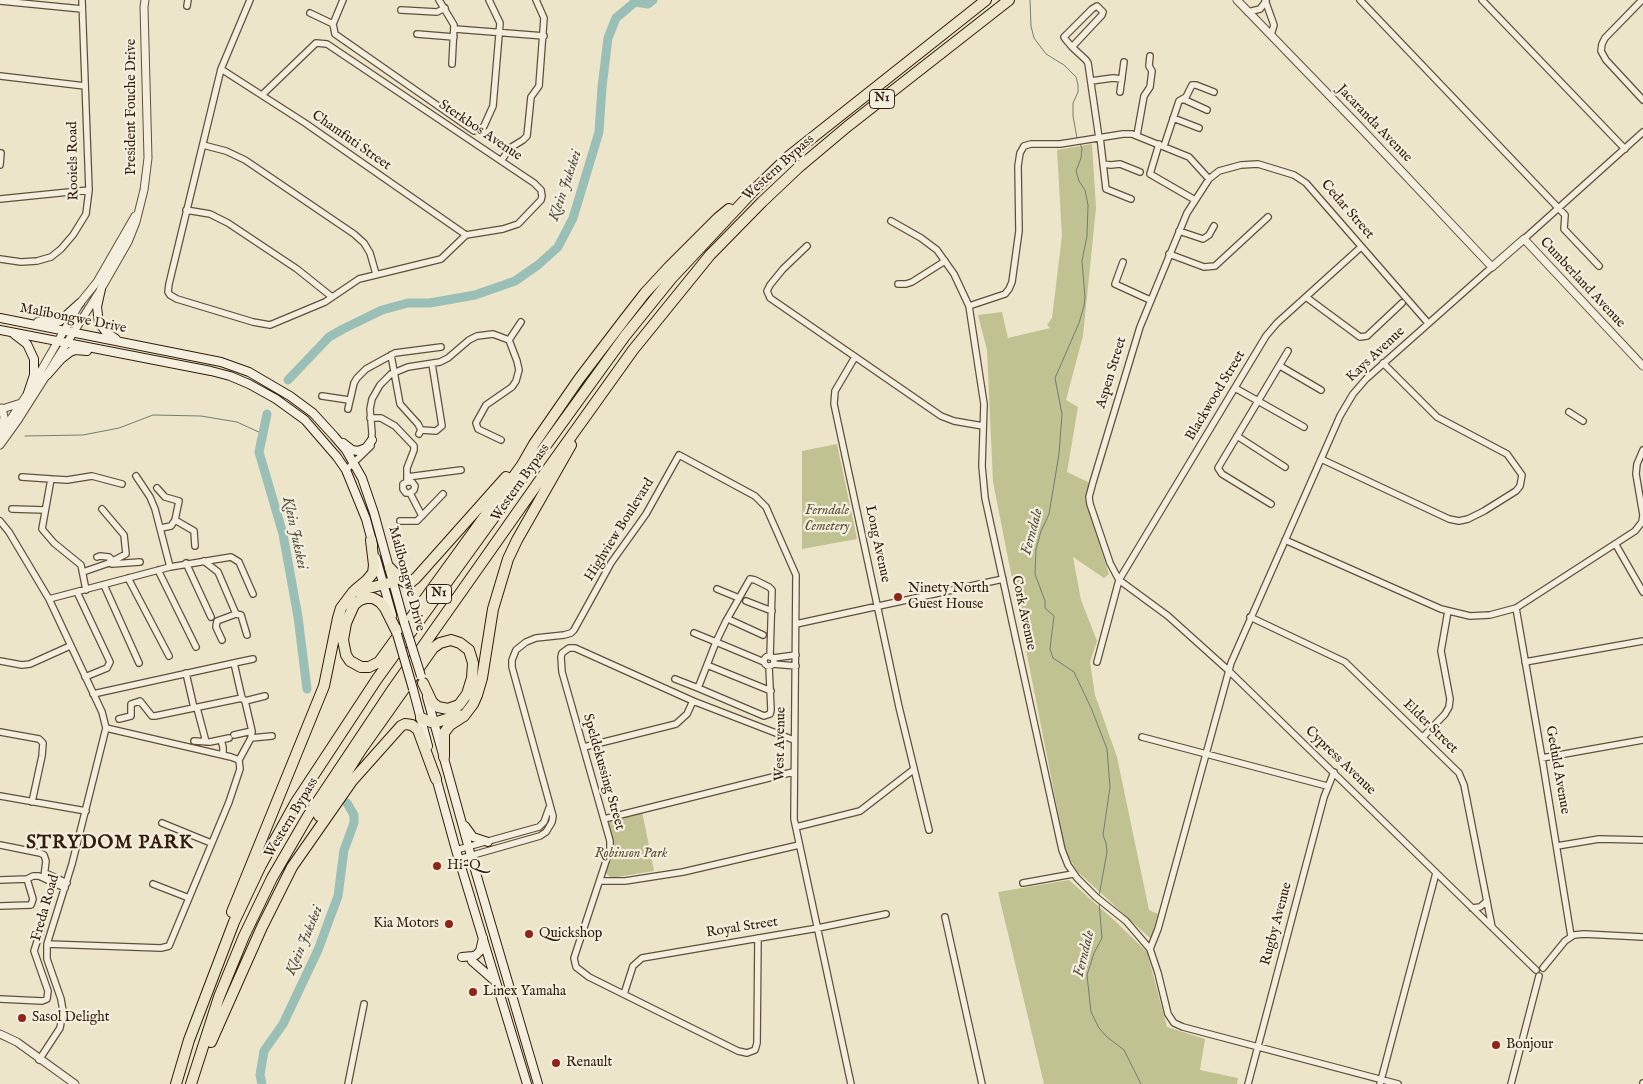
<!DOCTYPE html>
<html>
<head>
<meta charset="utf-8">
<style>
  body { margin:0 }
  canvas { display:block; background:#ece5ca }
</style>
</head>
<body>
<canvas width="1643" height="1084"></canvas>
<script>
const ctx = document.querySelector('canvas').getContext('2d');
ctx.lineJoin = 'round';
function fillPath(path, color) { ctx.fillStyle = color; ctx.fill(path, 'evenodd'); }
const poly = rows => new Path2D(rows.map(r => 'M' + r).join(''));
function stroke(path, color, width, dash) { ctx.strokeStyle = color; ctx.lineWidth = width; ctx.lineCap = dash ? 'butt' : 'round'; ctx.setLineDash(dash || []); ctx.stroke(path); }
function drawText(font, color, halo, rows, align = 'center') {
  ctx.font = font + ' "IM FELL English",serif'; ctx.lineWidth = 4.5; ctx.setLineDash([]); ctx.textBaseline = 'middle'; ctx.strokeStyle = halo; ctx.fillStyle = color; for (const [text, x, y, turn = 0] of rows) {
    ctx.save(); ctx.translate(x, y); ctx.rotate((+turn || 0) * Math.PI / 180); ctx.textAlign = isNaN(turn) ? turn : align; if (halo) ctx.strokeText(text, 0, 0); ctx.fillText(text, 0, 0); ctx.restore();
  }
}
fillPath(poly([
  [1092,144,1096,208,1083,336,1066,400,1078,407,1067,472,1090,483,1085,499,1109,574,1104,578,1073,557,1081,600,1097,641,1090,662,1095,695,1117,757,1149,910,1158,914,1151,939,1078,872,1066,853,993,482,987,350,978,315,1002,312,1008,338,1050,328,1047,325,1052,318,1062,236,1057,150],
  [837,444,857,539,802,549,802,451],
  [642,811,654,871,611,878,605,872,612,840,608,819],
  [1069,880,1115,921,1147,952,1167,1027,1205,1039,1200,1070,1238,1078,1237,1084,1044,1084,998,892]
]), '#c0c291');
stroke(poly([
  [1030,0,1031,26,1034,38,1046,54,1064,65,1076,77,1078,85,1078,92,1073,103,1073,116,1077,138],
  [1080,144,1082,148,1081,158,1076,171,1079,181,1085,190,1088,205,1087,236,1082,261,1085,297,1084,306,1079,323,1055,378,1062,414,1059,454,1049,514,1041,531,1036,549,1035,574,1045,601,1045,608,1054,616,1050,649,1053,658,1074,672,1092,710,1107,749,1110,787,1103,835,1106,843,1107,852,1099,896],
  [25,436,83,435,119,428,153,415,201,416,237,422,263,434],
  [1099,902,1102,938,1094,953,1087,975,1091,1012,1099,1028,1107,1037,1124,1050,1141,1084]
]), '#717e72', 1);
stroke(poly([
  [288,380,329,337,343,329,382,310,408,303,430,303,475,295,515,281,538,265,558,247,573,218,599,132,602,87,608,38,616,18,635,2,648,4,653,0],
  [267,414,259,452,283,534,298,617,307,689],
  [262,1084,260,1075,264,1051,283,1024,318,950,338,896,344,850,354,823,354,815,347,803]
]), '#99bfb7', 9);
const minor = poly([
  [250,0,221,69,169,284,168,292,170,295,177,299,253,322,270,325,325,302,359,279,441,259,466,235],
  [343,0,333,24,335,34,474,131,480,129,484,126,493,106,500,23,489,0],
  [439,0,454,25,452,64],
  [1265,0,1274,25,1271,35],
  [1360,0,1565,215,1564,229,1599,266],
  [1482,0,1625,149],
  [1642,0,1605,38,1602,44,1601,51,1606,60,1643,100],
  [0,1,82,9],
  [187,6,188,0],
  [401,10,437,12,445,8],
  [1248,12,1260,9,1266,1],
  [310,13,333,24],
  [455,29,544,36],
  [417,34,454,37],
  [1072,47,1102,15,1103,12,1097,6,1092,9,1064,37,1066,40,1072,47,1086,60,1088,63,1099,138],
  [221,69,305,123,466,235],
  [0,76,85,86],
  [1091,81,1113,78,1122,79],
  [1120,92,1124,62],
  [262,95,316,43,327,44,534,183,541,190,542,196,541,200,518,224,503,229,466,235],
  [1183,99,1207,110],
  [1173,118,1199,128],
  [1137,135,1144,96,1150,87,1152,71,1149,66,1150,56],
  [1100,137,1106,189,1131,199],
  [1159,144,1150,174,1195,200],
  [203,145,226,151,245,160,354,234,364,243,370,253,376,274],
  [1164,146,1179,101,1186,97,1192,85,1196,85,1214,92],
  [501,161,510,148,523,140,527,136,531,97,539,86,544,18,536,0],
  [1103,164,1111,165,1120,164,1140,172],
  [0,165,1,153],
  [0,199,89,190],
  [186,210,210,214,228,223,297,269,332,297],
  [891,221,921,238,937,250,954,274,969,306,984,404,982,466,985,498,1062,850,1068,865,1077,878,1096,897,1126,921,1150,949,1158,973,1168,1014,1174,1023,1183,1027,1398,1084],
  [1179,231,1203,239,1209,235,1214,226],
  [1524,239,1643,132],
  [807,246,783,269,770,285,767,291,770,298,941,416,954,421,983,426],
  [1169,254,1204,267,1215,266,1268,217],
  [0,259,21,262,37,261,51,257,61,249,73,235,86,214,89,190,82,0],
  [1123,262,1115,284,1150,300],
  [898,284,906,284,912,282,945,261],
  [1306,297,1360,337,1367,336,1402,303],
  [969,306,1005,294,1009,289,1012,282,1019,231,1018,166,1020,153,1024,146,1031,144,1060,144,1123,134,1132,134,1189,157,1209,179],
  [1428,323,1306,183,1294,175,1258,164,1241,165,1219,171,1209,179,1187,213,1140,327,1093,482,1089,497,1090,504,1110,563,1119,580,1168,616,1228,670,1536,970],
  [509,340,521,322],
  [391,355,400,404,418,424,421,430,419,434],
  [855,357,835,391,834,404,899,707,929,830],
  [1280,366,1321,390],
  [1235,388,1304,427],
  [322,396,349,400],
  [348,409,354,383,357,378,366,369,395,353,441,347],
  [1569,412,1583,421],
  [370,418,381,418,395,426,414,446,414,450,407,468,407,482],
  [421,430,436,431,442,426,432,364],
  [1237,436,1285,467],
  [501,440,478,429,476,423,486,405,512,387,516,381,519,370,517,361,509,340],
  [1321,459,1449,519,1459,521,1468,519,1484,511,1516,491,1520,486,1522,475,1507,454,1437,417,1383,363],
  [346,470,371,446,372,433,370,409,372,399,380,385,391,374,408,367,440,362,448,358,469,340,477,336,493,334,509,340],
  [136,476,150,497,155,509,170,567],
  [22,477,51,479,42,529,54,543,81,565,86,590],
  [407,477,461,470],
  [51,479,67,480,92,476,122,484],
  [157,488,165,497,179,501,175,520,194,531,195,546],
  [410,493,414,490,415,486,412,482,407,482,403,484,403,489,406,493,410,493,422,516],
  [1271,504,1222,474,1218,468,1288,351],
  [12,509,45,510],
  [0,521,9,532,49,599,102,712,106,728,72,864,47,944,47,959,61,999,63,1011,60,1028,39,1060],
  [400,521,417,521,443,494],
  [161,528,171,526,175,520],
  [1285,540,1441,609,1470,616,1490,615,1516,608,1635,531,1642,522,1643,515,1636,474,1637,464,1643,450],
  [1616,545,1643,592],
  [97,557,100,556,109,557,111,559,109,563,112,564,140,562],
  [204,561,218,572,236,614],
  [186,563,211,617],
  [158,570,196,647],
  [83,572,109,563,126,554,124,535,102,509],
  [128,578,169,656],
  [104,585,139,663],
  [717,589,739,598],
  [77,592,110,662,107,668,85,677],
  [49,599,170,567,231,557,239,562,253,594],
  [746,601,772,611],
  [1516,608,1542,758,1571,936],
  [1250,617,1345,662,1459,773,1464,785,1492,927],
  [728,619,763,635],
  [796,624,1003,579],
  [694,633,716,642,698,688,764,716,770,714,771,710,769,666],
  [222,640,216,627,217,621,236,614,241,615,247,635],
  '764 661a5 5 0 1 1 10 0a5 5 0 1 1-10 0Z',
  [773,658,796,655],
  [0,661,22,665,30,664,70,646],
  [764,662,716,642,726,621,750,579,755,580,769,587,772,590,770,657],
  [1097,662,1119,580,1266,336,1277,323,1361,247],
  [1525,662,1643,641],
  [234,663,253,659],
  [773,664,796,666],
  [707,665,771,691],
  [186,673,194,708],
  [675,679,698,688],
  [245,701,265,696],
  [197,708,206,742],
  [119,719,131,716,131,704,140,701,152,716,155,716,242,698],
  [106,728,231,757,239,760],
  [0,732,39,739,43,743,42,756,32,802],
  [234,735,252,731],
  [1142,737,1327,786],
  [1423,737,1445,714,1449,707,1450,699,1441,651,1448,611],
  [251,738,272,736],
  [221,740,223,747,223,755],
  [194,741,210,742,229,738],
  [584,747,676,724,687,714,693,701],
  [1542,758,1643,740],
  [0,796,86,811],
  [604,819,793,772],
  [162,823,211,843],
  [796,827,860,811,913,770],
  [0,845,40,853,44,855,46,861,44,877],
  [1557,846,1599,839,1643,840],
  [456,850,539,827,544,822,549,808],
  [459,859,540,836,546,832,552,822,553,816,512,667,512,660,516,650,526,642,536,638,564,635,571,633,574,630,611,563,646,514,679,455,755,496,766,507,796,575,794,819,851,1084],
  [45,873,67,883],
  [0,880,27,879,33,876,39,876,65,888],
  [600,881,625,881,683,872,799,845],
  [1023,883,1073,874],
  [153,884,189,898],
  [0,906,31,905,33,899,27,879],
  [1472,908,1480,907,1487,901],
  [945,917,982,1084],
  [758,938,757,1043,755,1050,747,1053,738,1051,589,977,576,967,574,958,610,849,610,841,562,672,561,657,562,653,569,648,575,648,693,701,794,740],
  [47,944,161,948,169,946,229,802,240,769,239,760,251,738,252,731,245,701,242,698,234,663,93,694],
  [1150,949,1158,929,1231,663,1340,416,1353,394,1366,379,1492,267],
  [1543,968,1565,941,1574,935,1584,934,1643,937],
  [624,994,633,966,642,958,818,928,886,914],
  [0,999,42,1001,47,999,48,991,34,951,41,929],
  [348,1084,364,1004],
  [1248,1084,1324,797,1334,772],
  [1380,1084,1436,873],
  [1511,1084,1539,976],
  [1643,1084,1643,1083]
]);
const tertiary = poly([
  [1237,0,1357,124,1492,267,1524,239,1643,366],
  [2,409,21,403],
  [2,430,4,417,2,408],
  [0,435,28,393,80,303,97,282,135,216],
  [0,445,18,420,101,289,128,242,136,222,144,190,148,158,144,7,145,0],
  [0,1034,17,1042,75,1084]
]);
const secondary = poly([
  [101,289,97,307,99,323,106,332,116,339],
  [0,318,221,362,249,372,290,396,313,413,334,436,346,450,362,478,374,513,404,622],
  [38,322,56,322,60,321,80,303],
  [0,330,211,371,230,376,249,384,276,399,305,420,337,457,346,470,366,519,373,545],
  [14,334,27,344,34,359,34,375,28,393],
  [47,375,61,359,70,352,75,350,87,351],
  [343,443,352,450,358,451,366,448,372,440],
  [376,558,392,615],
  [413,689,428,746],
  [427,697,471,856,538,1084],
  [435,774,456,850,527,1084],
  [465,826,473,837,488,842],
  [462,957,473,956,476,955,480,951,483,938],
  [472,961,496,982]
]);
const motorway = poly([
  [390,568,400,579,405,582,411,582,416,578,506,477],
  [355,590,367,580,373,573,374,565,371,540],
  [397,632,385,608,380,602,373,598,366,598,360,600,354,605,346,623,343,640,346,655,350,661,361,667,369,667,379,662,522,465,534,444,579,379,624,320,645,293,669,267,718,218,729,209],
  [421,718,431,722,437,722,459,715],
  [444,757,444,733,450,725,464,716,473,704,477,695,482,678,493,609,508,559,517,540,571,445],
  [319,816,361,750,433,648,440,643,451,640,460,643,469,650,473,663,472,678,467,694,459,705,448,709,438,707,432,702,423,683],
  [232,912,324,686,338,618,341,608,353,592,393,582],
  [211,1042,262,927,292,867,352,781,401,726,405,724,412,725,418,730,436,779],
  [176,1084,189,1040,234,922,261,865,296,802,377,679,625,336,671,279,755,189,788,157,986,0],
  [191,1084,219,997,244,936,272,878,308,816,390,693,545,473,633,350,710,255,762,202,798,168,848,126,1009,0]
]);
stroke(minor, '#624f3b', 8);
stroke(tertiary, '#624f3b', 9);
stroke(secondary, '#341d0b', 10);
stroke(motorway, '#341d0b', 12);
stroke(minor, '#f3eedd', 5.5);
stroke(tertiary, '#f3eedd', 7);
stroke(secondary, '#f3eedd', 8);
stroke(motorway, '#ece5ca', 10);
const secondaryBridge = poly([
  [404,622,421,676],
  [397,634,413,689]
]);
stroke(secondaryBridge, '#341d0b', 10, []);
stroke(secondaryBridge, '#f3eedd', 8);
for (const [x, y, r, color] of [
  [898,597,5,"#8f2418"],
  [437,866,5,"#8f2418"],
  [449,924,5,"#8f2418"],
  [529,934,5,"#8f2418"],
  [473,992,5,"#8f2418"],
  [22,1018,5,"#8f2418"],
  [1496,1045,5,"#8f2418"],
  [556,1063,5,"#8f2418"]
]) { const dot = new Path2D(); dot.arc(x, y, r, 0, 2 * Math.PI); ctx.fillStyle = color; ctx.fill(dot); stroke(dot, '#f3eedd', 2); }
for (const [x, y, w] of [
  [882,99,25],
  [439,594,25]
]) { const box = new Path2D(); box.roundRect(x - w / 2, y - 9.5, w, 19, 4); ctx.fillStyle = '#f3eedd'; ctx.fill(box); stroke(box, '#341d0b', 1); }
drawText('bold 12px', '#341d0b', null, [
  ["N1",882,99],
  ["N1",439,594]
]);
drawText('14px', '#341d0b', '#f3eedd', [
  ["President Fouche Drive",132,107,-90],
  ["Jacaranda Avenue",1374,124,46],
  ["Sterkbos Avenue",480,131,34],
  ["Chamfuti Street",351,141,35],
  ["Rooiels Road",74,161,-91],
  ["Western Bypass",779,168,-42],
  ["Cedar Street",1347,210,49],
  ["Cumberland Avenue",1582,283,47],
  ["Malibongwe Drive",73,319,11],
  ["Kays Avenue",1376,355,-43],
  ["Aspen Street",1112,373,-73],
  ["Blackwood Street",1216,396,-59],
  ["Western Bypass",521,483,-55],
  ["Highview Boulevard",620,530,-58],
  ["Long Avenue",877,544,78],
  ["Malibongwe Drive",406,579,75],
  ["Cork Avenue",1023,613,78],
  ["Elder Street",1430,727,44],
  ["West Avenue",781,744,-89],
  ["Cypress Avenue",1340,761,44],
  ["Geduld Avenue",1557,770,80],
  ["Speldekussing Street",603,772,74],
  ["Western Bypass",292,818,-59],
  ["Freda Road",46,908,-74],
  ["Rugby Avenue",1277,924,-75],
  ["Royal Street",742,928,-9]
]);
drawText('italic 14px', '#5e4f33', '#f3eedd', [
  ["Ferndale",827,511],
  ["Cemetery",827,527],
  ["Robinson Park",631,854]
]);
drawText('14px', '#341d0b', '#f3eedd', [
  ["Ninety North",908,589],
  ["Guest House",908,605],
  ["Hi-Q",447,866],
  ["Kia Motors",439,924,"right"],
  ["Quickshop",539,934],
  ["Linex Yamaha",483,992],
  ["Sasol Delight",32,1018],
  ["Bonjour",1506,1045],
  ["Renault",566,1063]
], 'left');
drawText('italic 15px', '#524e3f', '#f3eedd', [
  ["Klein Jukskei",566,186,-71],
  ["Ferndale",1033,532,-75],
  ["Klein Jukskei",294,533,78],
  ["Klein Jukskei",305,941,-67],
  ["Ferndale",1085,954,-76]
]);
ctx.letterSpacing = '1px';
drawText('bold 19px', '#341d0b', '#f3eedd', [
  ["STRYDOM PARK",110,844]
]);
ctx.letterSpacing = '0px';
</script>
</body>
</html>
